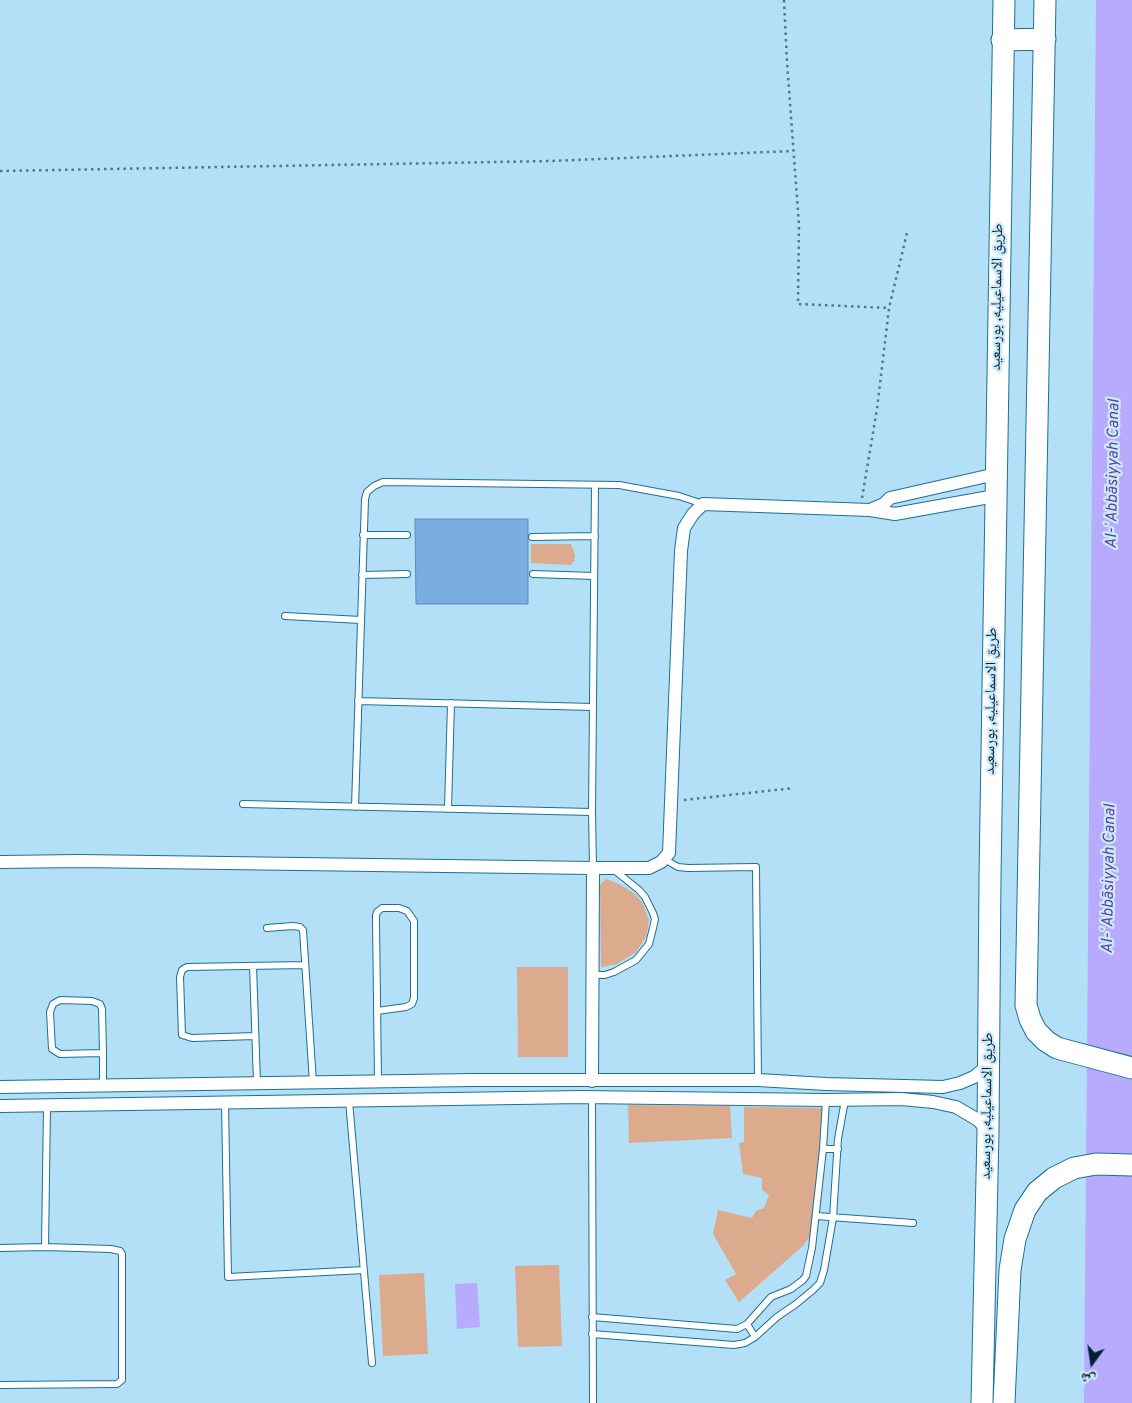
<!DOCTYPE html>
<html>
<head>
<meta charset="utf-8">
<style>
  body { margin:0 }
  #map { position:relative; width:1132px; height:1403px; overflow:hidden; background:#b3e0f7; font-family:Overpass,"Noto Naskh Arabic",sans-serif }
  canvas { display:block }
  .north { position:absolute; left:1067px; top:1338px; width:50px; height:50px; -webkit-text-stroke:4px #cdeafa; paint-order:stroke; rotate:194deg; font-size:14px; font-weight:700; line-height:20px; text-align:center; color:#00212f }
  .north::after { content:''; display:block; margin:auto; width:18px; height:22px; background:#00212f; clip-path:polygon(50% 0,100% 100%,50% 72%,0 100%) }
</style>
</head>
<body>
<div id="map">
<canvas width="1132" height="1403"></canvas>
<div class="north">ش</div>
</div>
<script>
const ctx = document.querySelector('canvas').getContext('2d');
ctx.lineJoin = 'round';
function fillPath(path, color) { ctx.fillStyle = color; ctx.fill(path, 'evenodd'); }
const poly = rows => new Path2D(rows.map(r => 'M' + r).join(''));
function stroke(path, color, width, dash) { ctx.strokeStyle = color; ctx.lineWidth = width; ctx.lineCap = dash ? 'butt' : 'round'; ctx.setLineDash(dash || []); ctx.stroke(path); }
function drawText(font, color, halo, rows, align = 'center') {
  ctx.font = font + ' Overpass,"Noto Naskh Arabic",sans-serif'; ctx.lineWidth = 4.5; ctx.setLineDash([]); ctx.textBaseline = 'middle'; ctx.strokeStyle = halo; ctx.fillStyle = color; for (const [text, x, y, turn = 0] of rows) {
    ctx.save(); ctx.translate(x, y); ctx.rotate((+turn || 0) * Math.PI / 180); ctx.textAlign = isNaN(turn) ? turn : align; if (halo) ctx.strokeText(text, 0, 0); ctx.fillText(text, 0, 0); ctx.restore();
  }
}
fillPath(poly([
  [531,544,571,544,575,555,574,561,571,565,531,563],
  [606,879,619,884,635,894,642,902,649,920,646,937,636,952,617,964,601,967,600,885],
  [517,967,568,967,568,1057,518,1057],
  [628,1105,730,1106,732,1138,629,1143],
  [744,1107,824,1108,810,1236,803,1246,739,1302,725,1280,736,1274,713,1234,718,1210,752,1218,756,1211,764,1208,769,1195,762,1190,762,1178,743,1174,739,1143,744,1142],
  [559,1265,562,1346,518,1347,515,1266],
  [424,1273,428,1354,383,1356,379,1275]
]), '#dcaa8d');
fillPath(poly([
  [1096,0,1132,0,1132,1403,1084,1403],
  [477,1283,480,1327,457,1329,455,1284]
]), '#b8aafc');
const building = poly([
  [415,519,528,519,528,604,416,604,415,519]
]);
fillPath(building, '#7cade2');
stroke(building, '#5b8bbe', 1);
const service = poly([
  [363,535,407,535],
  [532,537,595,536],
  [533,574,594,576],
  [362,575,407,574],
  [285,616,361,620],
  [358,701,593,707],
  [243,804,592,812],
  [355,807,365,499,367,492,374,486,383,482,619,485,679,496,703,504],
  [448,809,451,703],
  [664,859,678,867,688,868,756,867,758,1080],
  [593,868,592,812,595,485],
  [267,928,293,926,300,927,303,930,313,1083],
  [253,966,257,1083],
  [591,975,605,975,614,972,636,960,649,944,653,928,655,919,653,913,645,897,639,890,613,869],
  [377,1011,406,1007,412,1004,414,998,414,921,407,911,399,908,382,908,377,912,376,916,376,921,378,1081],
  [255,1036,192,1038,182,1035,180,977,182,970,187,967,305,965],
  [103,1053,60,1054,52,1049,50,1012,53,1004,60,1000,92,1001,100,1004,102,1009,103,1053,103,1086],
  [592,1097,593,1403],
  [349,1101,372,1363],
  [225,1102,228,1277,364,1270],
  [823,1149,838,1149],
  [816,1216,913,1223],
  [0,1248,45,1247,47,1106],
  [592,1317,737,1329,747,1324,771,1297,791,1289,803,1280,806,1276,812,1248,823,1149,826,1100],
  [747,1324,755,1337],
  [592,1334,734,1345,745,1343,755,1337,777,1317,796,1304,813,1290,820,1283,824,1270,833,1218,838,1139,845,1100],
  [0,1385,117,1384,122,1380,122,1254,120,1251,111,1249,45,1247]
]);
const minor = poly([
  [870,510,884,504,890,498,996,474],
  [0,862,79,861,593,868],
  [592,1081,593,868,649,868,661,862,669,853,681,551,684,528,693,514,703,504,870,510,895,514,995,496],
  [0,1087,473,1080,758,1080,826,1084,943,1087,960,1083,974,1077,989,1065],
  [0,1106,581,1097,826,1100,901,1099,933,1102,956,1107,978,1120,988,1131]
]);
const trunk = poly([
  [1045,0,1026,1005,1030,1019,1036,1031,1046,1041,1057,1048,1132,1068],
  [1002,40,1045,39],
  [982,1403,988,1131,990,877,1004,0],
  [1004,1403,1010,1270,1015,1239,1025,1210,1037,1192,1054,1178,1074,1168,1096,1164,1132,1165]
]);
stroke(service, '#1c7093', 8);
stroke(minor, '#1c7093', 14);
stroke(trunk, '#1c7093', 23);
stroke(poly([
  [784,0,787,62,799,225,798,304,889,308],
  [0,171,551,161,793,151],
  [862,498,877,409,889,308,907,233],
  [684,800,794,788]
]), '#51778a', 2.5, [2.5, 4]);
stroke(service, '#fff', 6);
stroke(minor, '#fff', 12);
stroke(trunk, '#fff', 21);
drawText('15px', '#00212f', '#cdeafa', [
  ["طريق الاسماعيليه, بورسعيد",998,297,-89],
  ["طريق الاسماعيليه, بورسعيد",992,701,-89],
  ["طريق الاسماعيليه, بورسعيد",988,1106,-89]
]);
drawText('italic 16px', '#5a42a0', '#cdeafa', [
  ["Al-ʿAbbāsiyyah Canal",1114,474,-89],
  ["Al-ʿAbbāsiyyah Canal",1110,879,-89]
]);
</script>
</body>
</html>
